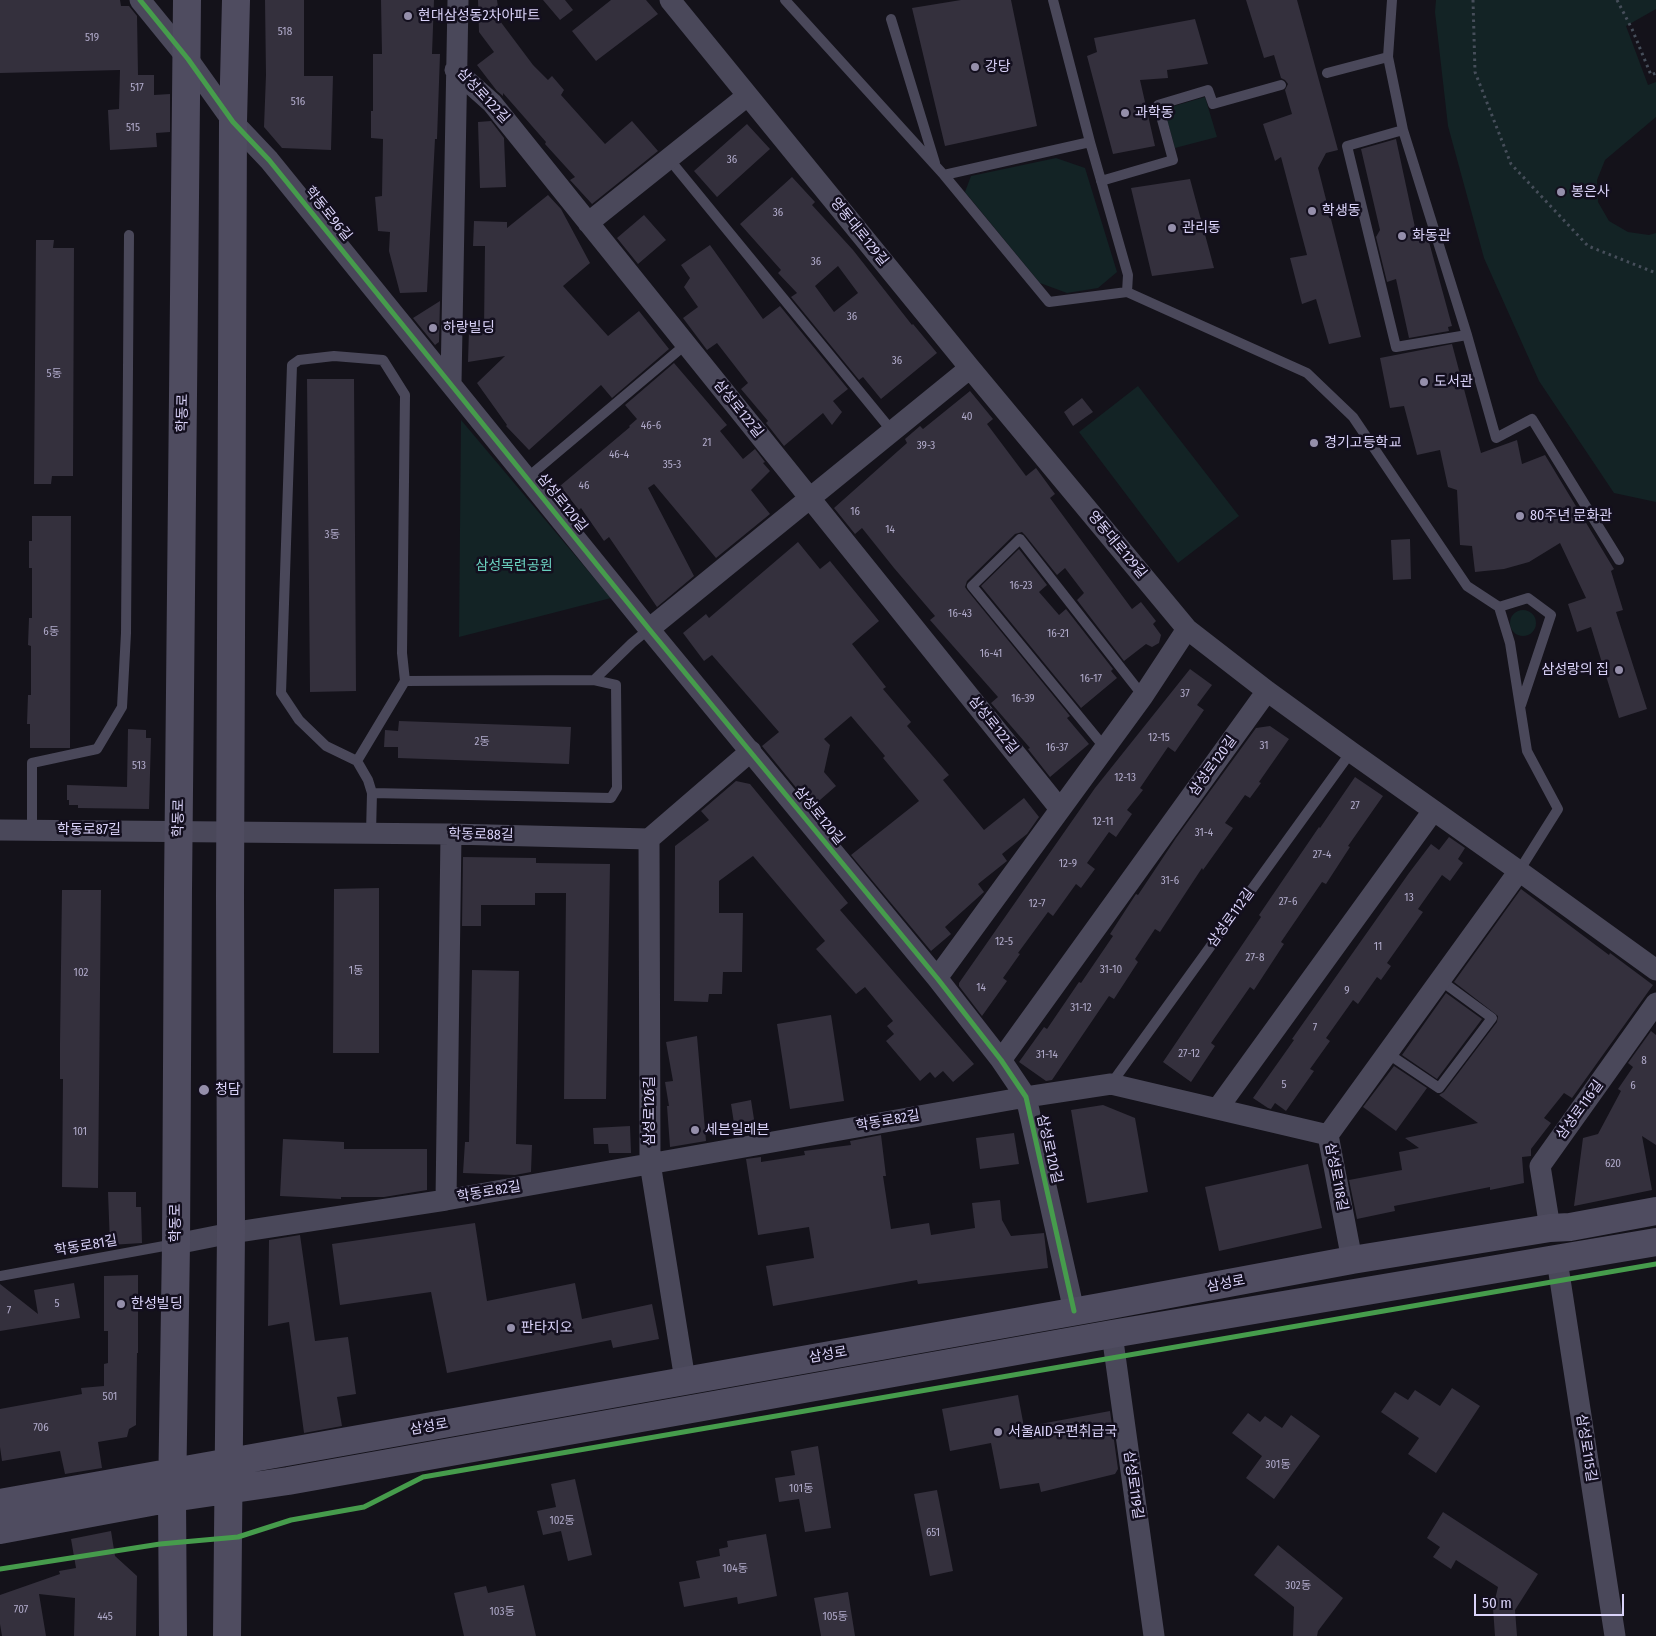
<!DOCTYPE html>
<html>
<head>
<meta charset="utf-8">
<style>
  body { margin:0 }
  #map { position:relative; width:1656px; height:1636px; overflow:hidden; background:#14121a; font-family:"Fira Sans Condensed",sans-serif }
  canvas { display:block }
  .scale { position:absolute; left:1474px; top:1594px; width:150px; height:22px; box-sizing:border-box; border:2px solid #dad3f9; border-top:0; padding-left:6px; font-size:15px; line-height:18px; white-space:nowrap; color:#dad3f9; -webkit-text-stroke:4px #130f1e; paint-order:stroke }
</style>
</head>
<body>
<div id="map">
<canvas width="1656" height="1636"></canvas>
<div class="scale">50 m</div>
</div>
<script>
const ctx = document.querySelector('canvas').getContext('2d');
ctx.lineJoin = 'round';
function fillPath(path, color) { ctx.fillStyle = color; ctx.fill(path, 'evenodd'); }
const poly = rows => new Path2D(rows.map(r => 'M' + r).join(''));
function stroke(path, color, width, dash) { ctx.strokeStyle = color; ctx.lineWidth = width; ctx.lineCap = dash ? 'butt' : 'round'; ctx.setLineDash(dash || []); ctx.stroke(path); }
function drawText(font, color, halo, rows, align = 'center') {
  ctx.font = font + ' "Fira Sans Condensed","Noto Sans KR",sans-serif'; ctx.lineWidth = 5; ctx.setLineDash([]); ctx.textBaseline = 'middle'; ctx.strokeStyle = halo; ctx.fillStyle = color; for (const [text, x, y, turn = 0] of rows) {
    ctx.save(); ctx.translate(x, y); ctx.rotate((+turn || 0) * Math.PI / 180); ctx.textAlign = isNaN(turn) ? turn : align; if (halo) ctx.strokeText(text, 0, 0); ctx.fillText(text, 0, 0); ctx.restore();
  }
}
fillPath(poly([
  [1436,0,1656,0,1656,9,1626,26,1648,85,1656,82,1656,117,1605,160,1597,180,1598,202,1609,221,1628,232,1649,235,1656,233,1656,502,1614,493,1539,381,1484,258,1448,126,1435,12],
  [1205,97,1217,137,1175,148,1164,109],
  [1056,158,1085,168,1117,272,1098,288,1067,293,1040,283,965,192,971,176],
  [1138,386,1239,516,1178,563,1079,432],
  [461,420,611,598,459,637],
  '1510 623a13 13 0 1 1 26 0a13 13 0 1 1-26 0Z'
]), '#132325');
fillPath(poly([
  [0,0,120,0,121,6,129,6,137,16,138,75,154,75,154,95,170,94,170,132,156,133,157,147,110,150,108,110,119,109,120,70,0,73],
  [265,0,304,0,304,76,333,76,331,150,282,148,264,127,266,75],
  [381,0,434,0,432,54,440,54,437,139,435,139,427,292,400,293,389,251,390,232,378,231,375,197,382,196,383,139,371,138,371,111,373,111,373,54,382,54],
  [478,0,497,0,500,21,533,65,548,80,552,76,564,90,561,95,605,144,632,121,658,151,592,204,570,180,575,177,545,144,546,142,503,93,503,96,497,91,477,65,494,52,479,32],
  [543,0,565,0,573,10,560,20],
  [611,0,646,0,658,14,596,61,572,31],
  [961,0,1011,0,1037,126,945,146,912,8],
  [1246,0,1297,0,1338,150,1326,153,1318,168,1361,337,1329,344,1316,299,1302,304,1290,258,1307,255,1281,157,1275,161,1263,124,1292,114,1285,90,1288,84,1285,80,1281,78,1274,55,1264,58],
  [1195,19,1208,64,1167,70,1168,78,1140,80,1155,146,1113,154,1087,56,1097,52,1094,38],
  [491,121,504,138,506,187,480,188,478,122],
  [747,124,770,149,717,197,694,171],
  [1396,139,1416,232,1426,231,1452,326,1448,327,1449,331,1409,338,1396,279,1387,282,1376,237,1380,230,1361,149],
  [792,177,815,202,812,205,853,250,912,325,913,324,937,353,881,399,863,377,859,380,791,297,797,293,778,273,781,270,740,224],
  [838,266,858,293,834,312,815,286],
  [1190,179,1214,268,1152,276,1131,188],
  [548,195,561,209,590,263,563,286,608,336,639,311,669,349,612,398,601,385,529,450,506,426,507,425,477,383,505,356,468,362,469,330,484,329,485,246,473,246,474,221,507,222,507,228],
  [644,215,666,240,638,264,617,238],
  [36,240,54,240,53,248,74,248,73,476,52,476,51,484,34,484],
  [710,245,763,319,780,306,848,389,833,401,842,412,832,425,823,413,784,446,766,423,768,421,741,389,748,383,717,343,707,350,683,318,698,307,684,287,690,278,681,265],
  [440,301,439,342,435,345,413,318],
  [1452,344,1481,453,1517,440,1522,464,1545,455,1614,569,1611,571,1623,610,1616,612,1647,709,1619,718,1591,627,1577,632,1568,604,1586,598,1560,543,1529,562,1504,569,1475,572,1472,546,1460,545,1457,490,1448,487,1440,450,1417,455,1404,406,1390,408,1380,358],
  [674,363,727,425,720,431,743,459,755,449,765,462,763,463,770,471,751,490,770,514,716,558,654,484,648,488,694,576,657,607,609,537,604,541,581,508,579,510,560,486,630,427,629,426,637,419,625,405],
  [307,379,354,379,356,691,310,692],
  [970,391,993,419,987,424,1026,476,1036,468,1055,494,1050,498,1132,609,1141,602,1156,621,1153,624,1161,635,1159,643,1152,647,1146,644,1124,661,1077,600,1084,593,1065,568,1057,575,1025,535,1022,532,1015,534,967,581,965,587,967,590,1070,716,1067,718,1089,744,1050,777,1028,749,1030,748,991,703,998,697,930,620,935,616,894,568,862,528,855,534,834,508,907,443,905,439,920,426,923,429],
  [1082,398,1093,412,1073,426,1064,412],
  [32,516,71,516,70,748,30,748,30,724,27,724,28,695,31,695,31,646,28,645,29,618,32,618,32,568,29,568,29,541,32,541],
  [1410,539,1411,579,1393,580,1391,540],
  [798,542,820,569,830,561,879,621,852,644,886,687,883,689,911,722,907,726,949,775,943,780,984,830,1024,798,1039,817,1027,834,1002,854,1007,861,978,884,984,892,945,927,951,934,931,951,851,855,919,801,883,758,885,756,851,716,824,739,830,745,824,772,836,786,812,807,762,746,779,732,712,655,704,661,683,633,706,614,709,618],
  [1019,549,1047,585,1039,592,1059,615,1066,609,1113,669,1111,671,1117,678,1081,708,981,586],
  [1190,669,1212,685,1197,705,1204,710,1175,752,1168,747,1140,788,1143,790,1127,810,1132,814,1116,837,1109,832,1087,863,1095,869,1081,888,1076,884,1053,916,1048,912,1018,953,1020,954,1003,978,1007,981,982,1016,959,986,959,983,1095,788],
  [399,721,571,727,569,764,398,758,398,747,384,747,385,730,398,731],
  [1270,726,1289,739,1259,782,1261,783,1250,798,1245,795,1225,823,1233,828,1203,870,1202,868,1160,932,1155,929,1135,959,1138,962,1114,999,1109,996,1052,1080,1046,1081,1019,1062,1044,1027,1047,1029,1079,982,1081,983,1113,936,1110,934,1136,894,1138,895,1176,838,1256,728],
  [128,729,146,730,146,738,151,738,149,809,78,808,78,805,69,805,69,800,67,800,67,785,127,787],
  [1355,777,1383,796,1348,846,1350,847,1326,884,1322,882,1281,942,1284,944,1254,990,1250,987,1211,1043,1215,1046,1191,1082,1163,1062,1261,917,1259,915,1319,827,1320,828],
  [736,781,750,784,848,903,840,910,974,1064,953,1082,943,1071,935,1078,930,1072,920,1081,886,1041,894,1034,887,1026,893,1021,865,987,856,994,816,949,825,941,753,856,719,881,719,913,743,913,742,972,723,972,722,994,709,994,708,1002,674,1001,675,846,709,820,701,811],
  [1449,837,1465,848,1458,859,1463,863,1450,881,1442,875,1418,909,1423,912,1387,963,1391,966,1381,980,1377,977,1358,1004,1353,1000,1326,1038,1330,1041,1310,1069,1314,1071,1286,1111,1275,1103,1271,1109,1268,1108,1253,1098,1294,1040,1292,1039,1409,873,1431,844,1439,850],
  [463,857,536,858,536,863,610,864,606,1099,564,1099,566,893,535,893,535,905,481,905,481,926,462,926],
  [379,888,379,1053,333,1053,334,889],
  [1521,889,1609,955,1610,953,1653,985,1572,1098,1564,1093,1544,1118,1551,1123,1531,1149,1531,1156,1522,1157,1524,1183,1490,1190,1490,1187,1394,1206,1395,1211,1357,1219,1349,1180,1402,1170,1399,1152,1419,1148,1405,1138,1478,1123,1439,1095,1444,1092,1497,1022,1498,1016,1454,982],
  [62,890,101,890,98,1188,62,1187,63,1079,60,1079,60,1043],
  [472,970,519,971,516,1144,532,1145,531,1172,515,1175,463,1173,465,1142,469,1142],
  [1446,993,1482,1019,1437,1079,1402,1055],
  [831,1015,844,1101,790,1109,777,1024],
  [1651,1031,1656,1035,1656,1145,1642,1136,1652,1190,1574,1206,1583,1138,1598,1134,1621,1091,1618,1089,1633,1067,1628,1063],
  [697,1036,706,1141,670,1147,667,1106,669,1106,665,1082,673,1081,666,1042],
  [1394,1066,1427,1088,1396,1131,1363,1107],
  [751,1100,756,1132,736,1136,731,1104],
  [1103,1105,1135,1118,1148,1192,1087,1203,1071,1110],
  [630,1126,631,1153,609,1153,608,1144,594,1144,593,1128],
  [1014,1133,1019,1164,980,1169,976,1138],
  [881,1135,886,1176,883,1176,891,1229,929,1223,931,1235,975,1228,972,1203,1000,1200,1002,1220,1011,1236,1044,1233,1048,1268,918,1284,917,1280,773,1306,766,1266,814,1258,809,1227,758,1235,746,1159,761,1157,761,1162,805,1155,804,1151,851,1145,850,1141],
  [283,1139,344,1142,344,1149,427,1149,427,1190,384,1197,341,1197,341,1199,280,1196],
  [1308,1164,1322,1228,1219,1251,1205,1187],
  [108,1192,136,1192,136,1207,141,1207,142,1243,110,1245],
  [475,1223,487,1301,575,1283,582,1319,652,1304,659,1339,613,1348,611,1340,447,1373,431,1292,340,1305,332,1244],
  [300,1235,315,1341,348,1337,356,1394,337,1397,342,1426,304,1433,289,1322,268,1326,269,1240],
  [138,1275,138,1353,137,1353,136,1420,136,1425,129,1429,127,1437,98,1442,102,1468,65,1474,60,1451,2,1461,0,1447,0,1409,82,1394,81,1388,104,1386,104,1364,108,1363,108,1331,104,1331,104,1276],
  [74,1283,80,1318,0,1331,0,1284,38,1314,34,1290],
  [1452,1388,1480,1406,1436,1473,1408,1454,1419,1438,1381,1412,1395,1392,1408,1400,1415,1390,1440,1406],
  [1018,1395,1024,1427,1110,1411,1118,1469,1115,1474,1041,1492,1039,1483,1000,1489,991,1443,950,1451,942,1409],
  [1248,1413,1260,1422,1265,1416,1282,1428,1291,1415,1320,1436,1274,1499,1246,1478,1262,1456,1232,1433],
  [818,1446,831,1528,805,1532,799,1499,779,1502,775,1478,795,1475,791,1451],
  [575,1479,592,1555,568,1561,561,1531,543,1535,537,1511,556,1507,551,1484],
  [937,1490,953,1571,930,1576,914,1494],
  [1443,1512,1538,1574,1515,1610,1517,1636,1495,1636,1493,1608,1498,1587,1456,1560,1451,1569,1433,1557,1440,1547,1427,1538],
  [111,1531,115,1556,137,1576,136,1636,74,1636,75,1598,39,1594,46,1636,2,1636,0,1624,0,1595,60,1574,59,1571,76,1568,71,1539],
  [766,1534,777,1596,738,1604,737,1597,684,1607,679,1582,700,1578,696,1561,720,1556,719,1549,728,1547,727,1541],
  [1278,1545,1343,1598,1318,1631,1317,1636,1293,1636,1294,1607,1254,1575],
  [524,1585,536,1636,464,1636,454,1593,486,1586,488,1593],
  [848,1592,855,1636,821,1636,814,1598]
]), '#34303d');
stroke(poly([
  [1473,0,1475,72,1511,164,1588,246,1656,273],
  [1617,0,1632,29,1651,75,1656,73]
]), '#464e5a', 3, [2.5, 4]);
stroke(poly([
  [785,0,944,175,1049,302,1127,292,1307,373,1353,417,1467,586,1499,607,1510,643,1527,751,1558,809,1519,871],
  [1053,0,1090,142],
  [1392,0,1388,57,1403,130,1467,335,1496,438,1532,419,1619,560],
  [891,19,935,163],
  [1327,73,1388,57],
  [1403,130,1347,146,1396,347,1467,335],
  [669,159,892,431],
  [944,175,1090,142,1128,275,1127,292],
  [1101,181,1173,160,1158,105,1208,90,1213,104,1281,85],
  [527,478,685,345],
  [1499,607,1528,598,1551,615,1521,705],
  [405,681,594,680,632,643,649,629],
  [1105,748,972,586,1020,539,1143,696],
  [357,761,405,681,402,653,405,395,383,360,334,356,299,360,292,365,281,693,299,720,326,746,357,761,368,780,372,793,371,833],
  [372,793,611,798,617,788,616,685,594,680],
  [32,830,32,763,97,749,122,707,126,633,129,235],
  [1387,1053,1439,1088,1492,1018,1440,980],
  [1111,1084,1351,752],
  [0,1276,175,1244]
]), '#4a485a', 10);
stroke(poly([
  [140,0,188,59,233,122,269,160,649,629,937,978,1001,1060,1026,1097,1074,1311],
  [670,0,970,368,1187,629,1267,691,1351,752,1519,871,1656,970],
  [455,70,492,103,1060,809],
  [588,223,747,96],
  [451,383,458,0],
  [649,629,970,368],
  [0,830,451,834,649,839,751,751],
  [649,839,650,1163,685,1380],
  [937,978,1143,696,1187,629],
  [1001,1060,1267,691],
  [1218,1108,1433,811],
  [446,1200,451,834],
  [1550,1228,1540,1166,1656,1003],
  [176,1244,231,1233,446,1200,1026,1097,1111,1084,1328,1135],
  [1352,1260,1328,1135,1519,871],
  [1557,1260,1615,1636],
  [1112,1334,1154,1636]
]), '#4a485a', 21);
stroke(poly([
  [0,1503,1100,1307,1352,1260,1550,1228,1570,1227,1656,1211],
  [0,1530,172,1498,288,1481,1112,1334,1656,1242],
  [173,1636,172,1498,176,1244,178,889,187,0],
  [227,1636,231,1233,230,896,233,122,236,0]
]), '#4f4c60', 28);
stroke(poly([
  [140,0,188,59,233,122,269,160,649,629,937,978,1001,1060,1026,1097,1074,1311],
  [0,1569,160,1544,238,1537,291,1520,364,1507,423,1477,1656,1264]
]), '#469c4c', 5);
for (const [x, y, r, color] of [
  [408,16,5,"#958fab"],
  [975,67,5,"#958fab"],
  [1125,113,5,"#958fab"],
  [1561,192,5,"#958fab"],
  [1312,211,5,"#958fab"],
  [1172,228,5,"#958fab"],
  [1402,236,5,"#958fab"],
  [433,328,5,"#958fab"],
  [1424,382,5,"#958fab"],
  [1314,443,5,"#958fab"],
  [1520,516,5,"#958fab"],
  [1619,670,5,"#958fab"],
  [204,1090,6,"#958fab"],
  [695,1130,5,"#958fab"],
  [121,1304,5,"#958fab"],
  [511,1328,5,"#958fab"],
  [998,1432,5,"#958fab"]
]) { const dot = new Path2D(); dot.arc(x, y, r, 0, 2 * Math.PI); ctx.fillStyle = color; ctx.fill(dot); stroke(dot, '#130f1e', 2); }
drawText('11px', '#b0aaca', null, [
  ["518",285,32],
  ["519",92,38],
  ["517",137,88],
  ["516",298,102],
  ["515",133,128],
  ["36",732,160],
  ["36",778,213],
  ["36",816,262],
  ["36",852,317],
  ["36",897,361],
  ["5동",54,374],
  ["40",967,417],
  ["46-6",651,426],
  ["21",707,443],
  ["39-3",926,446],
  ["46-4",619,455],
  ["35-3",672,465],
  ["46",584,486],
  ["16",855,512],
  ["14",890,530],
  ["3동",332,535],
  ["16-23",1021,586],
  ["16-43",960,614],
  ["6동",51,632],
  ["16-21",1058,634],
  ["16-41",991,654],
  ["16-17",1091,679],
  ["37",1185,694],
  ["16-39",1023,699],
  ["12-15",1159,738],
  ["2동",482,742],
  ["31",1264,746],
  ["16-37",1057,748],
  ["513",139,766],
  ["12-13",1125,778],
  ["27",1355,806],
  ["12-11",1103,822],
  ["31-4",1204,833],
  ["27-4",1322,855],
  ["12-9",1068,864],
  ["31-6",1170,881],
  ["13",1409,898],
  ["27-6",1288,902],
  ["12-7",1037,904],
  ["12-5",1004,942],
  ["11",1378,947],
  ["27-8",1255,958],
  ["31-10",1111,970],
  ["1동",356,971],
  ["102",81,973],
  ["14",981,988],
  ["9",1347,991],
  ["31-12",1081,1008],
  ["7",1315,1028],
  ["27-12",1189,1054],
  ["31-14",1047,1055],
  ["8",1644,1061],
  ["5",1284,1085],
  ["6",1633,1086],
  ["101",80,1132],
  ["620",1613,1164],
  ["5",57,1304],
  ["7",9,1311],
  ["501",110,1397],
  ["706",41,1428],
  ["301동",1278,1465],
  ["101동",801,1489],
  ["102동",562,1521],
  ["651",933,1533],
  ["104동",735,1569],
  ["302동",1298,1586],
  ["707",21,1610],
  ["103동",502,1612],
  ["445",105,1617],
  ["105동",835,1617]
]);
drawText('14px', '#dad3f9', '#130f1e', [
  ["현대삼성동2차아파트",418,16],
  ["강당",985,67],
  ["과학동",1135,113],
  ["봉은사",1571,192],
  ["학생동",1322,211],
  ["관리동",1182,228],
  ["화동관",1412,236],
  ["하랑빌딩",443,328],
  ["도서관",1434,382],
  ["경기고등학교",1324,443],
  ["80주년 문화관",1530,516],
  ["삼성랑의 집",1609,670,"right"],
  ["청담",215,1090],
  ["세븐일레븐",705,1130],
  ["한성빌딩",131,1304],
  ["판타지오",521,1328],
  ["서울AID우편취급국",1008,1432]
], 'left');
drawText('14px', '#dad3f9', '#130f1e', [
  ["삼성로122길",483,96,47],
  ["학동로96길",328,214,51],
  ["영동대로129길",859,232,51],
  ["삼성로122길",738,409,51],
  ["학동로",183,413,-89],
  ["삼성로120길",562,503,51],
  ["영동대로129길",1117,545,50],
  ["삼성로122길",993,725,51],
  ["삼성로120길",1213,766,-54],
  ["삼성로120길",819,816,51],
  ["학동로",179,818,-89],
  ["학동로87길",89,830],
  ["학동로88길",481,835,1],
  ["삼성로112길",1231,918,-54],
  ["삼성로116길",1580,1110,-54],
  ["삼성로126길",650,1111,-90],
  ["학동로82길",888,1121,-10],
  ["삼성로120길",1049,1149,77],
  ["삼성로118길",1336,1177,79],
  ["학동로82길",489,1192,-10],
  ["학동로",176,1223,-90],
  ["학동로81길",86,1246,-10],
  ["삼성로",1226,1284,-11],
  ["삼성로",828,1355,-10],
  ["삼성로",429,1427,-10],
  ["삼성로115길",1586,1448,81],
  ["삼성로119길",1133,1485,82]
]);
drawText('14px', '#69cfbe', '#130f1e', [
  ["삼성목련공원",514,566]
]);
</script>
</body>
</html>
